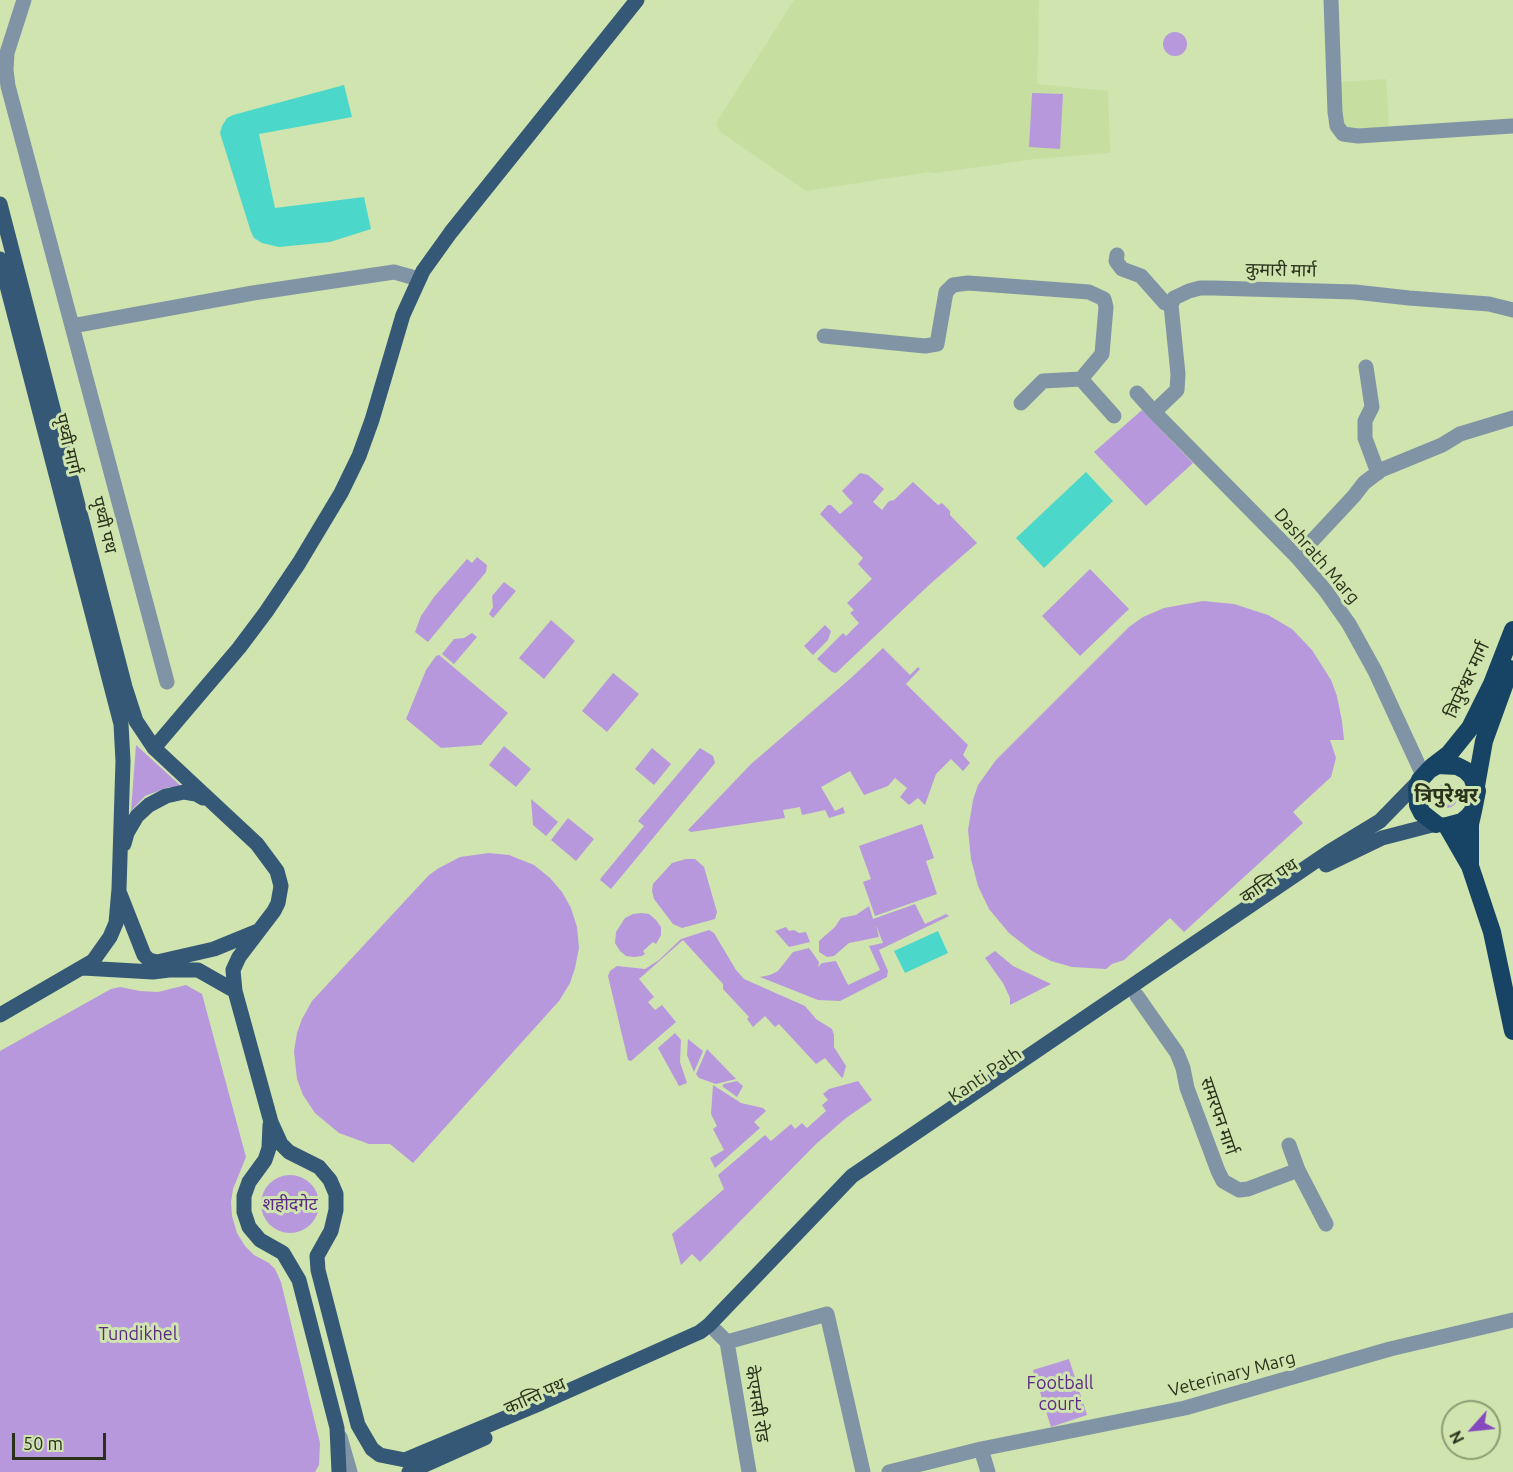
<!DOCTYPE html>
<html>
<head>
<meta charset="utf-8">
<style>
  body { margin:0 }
  #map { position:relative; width:1513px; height:1472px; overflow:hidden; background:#cfe4ae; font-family:Ubuntu,sans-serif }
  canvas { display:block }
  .north { position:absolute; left:1441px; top:1400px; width:60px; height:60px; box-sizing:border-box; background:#cfe4ae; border:2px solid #8d9d74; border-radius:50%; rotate:243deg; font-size:16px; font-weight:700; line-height:24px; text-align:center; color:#2a321c }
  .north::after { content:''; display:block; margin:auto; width:21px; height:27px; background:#8749be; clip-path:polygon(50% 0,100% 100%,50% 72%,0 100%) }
  .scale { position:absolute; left:12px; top:1433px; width:94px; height:27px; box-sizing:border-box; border:3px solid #2a321c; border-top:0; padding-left:8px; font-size:18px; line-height:21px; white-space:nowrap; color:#2a321c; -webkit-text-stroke:4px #cfe4ae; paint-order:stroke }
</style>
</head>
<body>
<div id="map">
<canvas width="1513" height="1472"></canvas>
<div class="north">N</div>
<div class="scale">50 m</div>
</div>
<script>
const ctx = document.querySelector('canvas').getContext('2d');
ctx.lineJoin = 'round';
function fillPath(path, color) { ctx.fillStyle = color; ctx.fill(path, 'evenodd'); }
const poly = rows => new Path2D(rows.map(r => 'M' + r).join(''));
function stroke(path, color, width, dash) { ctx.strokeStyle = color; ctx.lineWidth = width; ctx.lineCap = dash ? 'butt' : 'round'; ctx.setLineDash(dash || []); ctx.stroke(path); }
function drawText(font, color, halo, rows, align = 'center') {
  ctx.font = font + ' Ubuntu,"Noto Sans Devanagari",sans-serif'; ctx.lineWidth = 6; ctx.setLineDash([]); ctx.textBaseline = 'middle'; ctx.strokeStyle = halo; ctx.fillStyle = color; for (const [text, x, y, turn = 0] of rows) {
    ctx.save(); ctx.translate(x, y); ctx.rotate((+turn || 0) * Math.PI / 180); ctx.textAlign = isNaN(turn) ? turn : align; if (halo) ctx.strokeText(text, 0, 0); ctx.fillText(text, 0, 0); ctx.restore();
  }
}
fillPath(poly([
  [794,0,1039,0,1037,84,1108,91,1110,153,1035,159,936,173,929,172,806,191,719,131,716,123],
  [1386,79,1389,128,1343,129,1340,82]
]), '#c6dfa1');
fillPath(poly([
  '1163 44a12 12 0 1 1 24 0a12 12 0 1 1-24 0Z',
  [1032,93,1063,94,1060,149,1029,147],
  [1142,410,1193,463,1146,506,1094,452],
  [860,473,868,475,884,489,873,502,882,510,889,501,894,500,913,482,938,505,942,503,950,511,950,515,977,543,929,585,836,673,832,672,817,659,843,633,846,636,859,623,850,613,854,610,847,603,872,579,858,564,863,558,820,514,828,505,831,505,840,514,853,503,842,491],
  [477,557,487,565,486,572,428,642,415,632,421,616,434,597,467,559,472,563],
  [1090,569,1129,609,1080,656,1042,616],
  [504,582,516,591,493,618,489,614,493,607,492,596],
  [1203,601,1234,604,1268,615,1292,629,1312,650,1331,680,1337,696,1342,721,1344,740,1330,740,1336,758,1331,777,1293,812,1303,823,1184,932,1170,918,1124,960,1112,964,1106,969,1072,967,1051,961,1032,951,1009,933,989,909,978,886,971,859,968,830,973,800,978,785,996,760,1129,627,1143,617,1164,608],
  [551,620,575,641,544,679,519,658],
  [825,625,831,631,828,640,813,655,804,646],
  [472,633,477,637,454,664,442,654,454,639,464,638],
  [883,648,910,675,918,667,920,669,906,684,968,745,963,755,970,763,963,771,951,759,936,774,925,805,918,798,909,805,900,797,907,788,895,778,888,786,864,795,850,771,821,787,835,811,843,807,845,813,829,818,825,810,802,815,800,807,783,810,785,818,691,832,688,830,751,764,851,678],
  [439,655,508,713,481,745,441,748,406,719,426,670,436,656],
  [613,673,639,694,607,732,582,711],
  [136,745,182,787,169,787,145,796,131,811],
  [504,746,531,769,516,787,489,765],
  [652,748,671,764,654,785,635,769],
  [700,748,713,756,715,763,611,889,600,880,601,878,644,826,638,821],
  '1434 796a12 12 0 1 1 24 0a12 12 0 1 1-24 0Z',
  [531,799,558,822,546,836,533,825],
  [568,818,594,839,576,861,551,840],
  [922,824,934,858,926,861,937,894,875,916,863,882,871,879,859,846],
  [489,853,509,855,534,865,550,878,562,892,571,908,577,927,579,948,575,968,570,983,559,1001,413,1163,390,1144,369,1144,339,1133,315,1113,303,1095,297,1079,294,1051,297,1033,302,1019,312,1001,429,875,439,868,460,857],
  [686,859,695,859,704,867,717,912,715,919,682,928,673,924,654,899,652,891,653,884,672,863],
  [915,904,925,924,946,914,949,916,879,950,888,971,887,977,840,1001,818,1000,760,977,770,975,778,971,793,952,809,948,819,962,818,967,822,963,836,961,848,985,880,970,869,946,883,943,876,925,879,937,849,943,834,956,827,957,819,952,819,941,835,927,841,918,856,915,869,906,873,919],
  [641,913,649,914,656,920,661,927,661,935,656,944,653,942,643,951,645,954,642,956,634,957,626,956,620,951,615,943,616,932,625,918,633,914],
  [786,927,789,931,794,930,799,933,806,932,810,942,789,947,775,931],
  [709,930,714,933,736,970,744,979,805,1006,816,1019,832,1029,834,1035,834,1047,846,1066,843,1077,842,1078,825,1058,816,1064,779,1024,775,1027,765,1016,753,1027,747,1019,749,1017,723,989,723,984,683,940,639,979,654,997,648,1002,655,1010,662,1005,676,1022,631,1061,628,1060,608,976,610,971,617,966,645,969,659,960,681,939],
  [995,951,1013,966,1051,984,1010,1005,1010,998,1003,983,985,958],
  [186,985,202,994,246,1157,233,1189,231,1202,232,1216,237,1233,245,1246,254,1255,269,1263,275,1269,281,1282,320,1443,319,1465,315,1472,0,1472,0,1051,111,989,120,987,140,991,158,992],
  [675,1033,681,1040,680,1062,687,1083,679,1086,658,1048],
  [688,1039,703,1051,694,1072,687,1055],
  [707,1049,736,1079,716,1084,699,1078,696,1074],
  [737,1081,743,1086,737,1097,722,1086,724,1084],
  [858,1081,872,1100,846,1118,816,1144,700,1262,692,1254,681,1265,672,1234,724,1189,718,1175,765,1135,771,1141,791,1124,795,1129,802,1123,807,1128,826,1111,822,1105,828,1100,823,1094,829,1089],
  [713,1085,741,1103,763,1108,766,1111,754,1122,760,1128,715,1168,710,1158,724,1150,713,1129,717,1126,711,1114],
  '261 1204a29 29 0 1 1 58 0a29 29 0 1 1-58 0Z',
  [1069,1359,1087,1415,1051,1427,1033,1370]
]), '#b898dd');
fillPath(poly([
  [344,85,352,117,259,134,275,208,364,197,371,229,330,242,279,247,262,243,254,238,251,232,220,133,222,126,227,118,233,115],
  [1086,472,1113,501,1044,568,1016,538],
  [938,931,948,953,905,973,894,951]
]), '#4bd8ca');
stroke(poly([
  [24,0,7,53,6,70,8,86,167,682],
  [1331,0,1335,112,1337,126,1343,134,1358,136,1512,126],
  [1117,255,1116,261,1122,269,1141,276,1165,303,1171,305],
  [72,326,253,293,394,272,419,279],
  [824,336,925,346,937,344,946,292,953,285,968,283,1089,292,1104,299,1106,307,1102,354,1081,379,1114,416],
  [1366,367,1372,407,1365,421,1365,438,1378,473],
  [1137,393,1154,412,1297,557,1325,590,1349,624,1375,671,1423,775],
  [1021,403,1043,381,1081,379],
  [1154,412,1177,390,1178,374,1171,305,1174,298,1189,291,1200,288,1213,288,1355,292,1409,298,1489,304,1513,310],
  [1297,557,1354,496,1364,483,1381,470,1442,445,1460,434,1513,418],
  [1137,996,1177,1053,1183,1068,1187,1088,1218,1171,1223,1181,1239,1190,1248,1189,1298,1170],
  [1289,1145,1298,1170,1326,1224],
  [716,1331,727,1342],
  [727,1342,827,1314,863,1472],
  [727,1342,749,1472],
  [340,1437,350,1472],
  [889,1472,981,1449],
  [988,1472,981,1449,1185,1408,1390,1349,1513,1320]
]), '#8094a5', 15);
stroke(poly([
  [0,204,125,687,136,721,154,748,257,844,277,871,281,886,278,903,274,911,239,957,233,970,235,991,271,1122,281,1144,289,1152,319,1167,330,1180,336,1194,336,1210,331,1231,317,1256,318,1270,358,1425,372,1449,380,1455,405,1460,541,1403,700,1332,709,1325,852,1176,1329,852,1380,821,1420,780],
  [0,259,121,724,123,761,119,889,116,923,110,937,93,961,0,1015],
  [154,748,239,648,266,612,299,563,341,493,359,456,372,420,403,315,423,271,451,232,637,0],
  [124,844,127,833,137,816,149,805,166,796,184,792,196,794,203,798],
  [1326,865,1382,838,1436,824,1444,825],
  [120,894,144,955,149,960,157,962,214,949,258,931],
  [83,968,153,972,169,970,198,970,235,991],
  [270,1125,269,1148,265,1160,249,1182,244,1196,244,1212,249,1227,260,1240,283,1253,299,1280,337,1428,339,1472],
  [409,1472,485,1438]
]), '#355876', 15);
stroke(poly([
  [1432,767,1449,754,1470,728,1492,684,1513,630],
  [1476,786,1484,741,1510,669],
  [1436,824,1422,813,1418,805,1417,788,1420,780,1429,770,1438,765,1457,766,1465,770,1472,777,1477,791,1473,811,1468,817,1462,822,1447,826,1470,866,1492,932,1513,1031],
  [1470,864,1470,824,1473,811]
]), '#174365', 18);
drawText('18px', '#2a321c', '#cfe4ae', [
  ["कुमारी मार्ग",1281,270,1],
  ["पृथ्वी मार्ग",68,444,76],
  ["पृथ्वी पथ",104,525,76],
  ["Dashrath Marg",1317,556,49],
  ["त्रिपुरेश्वर मार्ग",1467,680,-65],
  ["कान्ति पथ",1269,881,-34],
  ["Kanti Path",985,1075,-34],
  ["समरपन मार्ग",1219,1116,71],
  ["Veterinary Marg",1232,1374,-15],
  ["कान्ति पथ",535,1396,-24],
  ["केएमसी रोड",757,1404,81]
]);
drawText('18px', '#5c2987', '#cfe4ae', [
  ["शहीदगेट",290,1204],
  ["Tundikhel",138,1334],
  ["Football",1060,1383],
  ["court",1060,1404]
]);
drawText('bold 20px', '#2a321c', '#cfe4ae', [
  ["त्रिपुरेश्वर",1446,795]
]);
</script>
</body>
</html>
